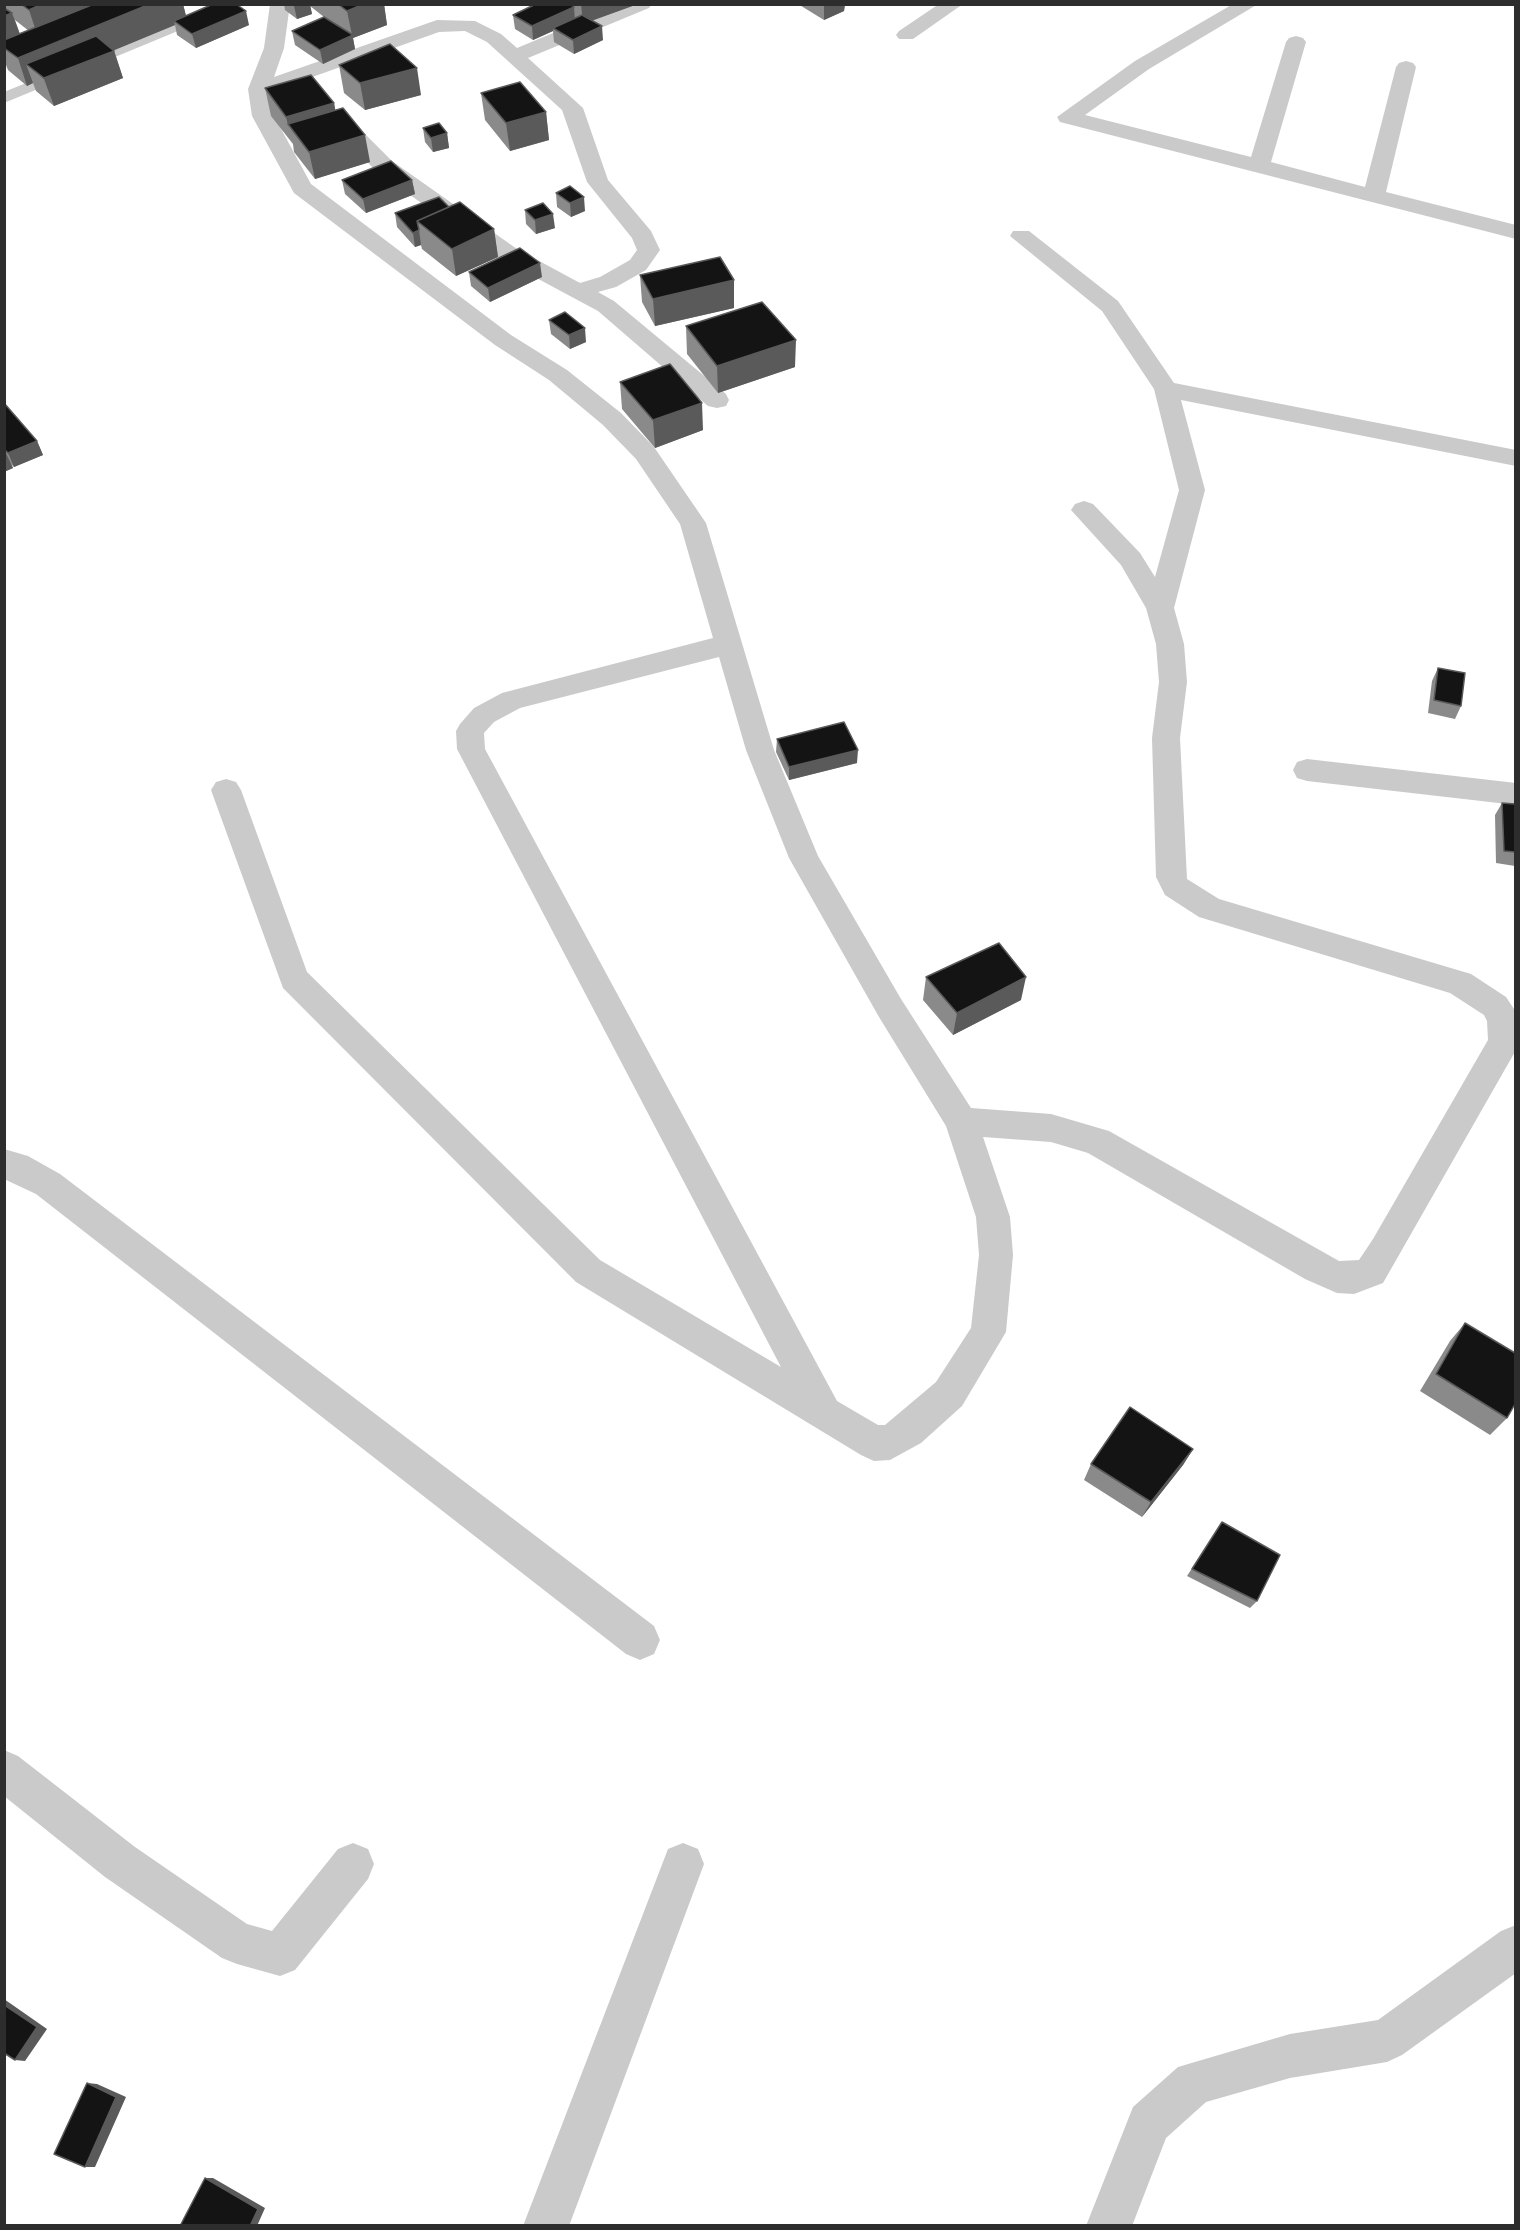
<!DOCTYPE html>
<html>
<head>
<meta charset="utf-8">
<style>
  body { margin:0 }
  #map { position:relative; width:1520px; height:2230px; overflow:hidden; background:#fff; font-family:Jost,sans-serif }
  canvas { display:block }
  .frame { position:absolute; inset:0; border:6px solid #2d2d2d; pointer-events:none }
</style>
</head>
<body>
<div id="map">
<canvas width="1520" height="2230"></canvas>
<div class="frame"></div>
</div>
<script>
const ctx = document.querySelector('canvas').getContext('2d');
ctx.lineJoin = 'round';
const poly = rows => new Path2D(rows.map(r => 'M' + r).join(''));
function fillPath(path, color) { ctx.fillStyle = color; ctx.fill(path, 'evenodd'); }
function stroke(path, color, width, dash) { ctx.strokeStyle = color; ctx.lineWidth = width; ctx.lineCap = dash ? 'butt' : 'round'; ctx.setLineDash(dash || []); ctx.stroke(path); }
fillPath(poly([
  [221,4,243,4,4,103,4,92,221,4]
]), '#cacaca');
fillPath(poly([
  [270,4,290,4,284,48,274,77,437,20,475,21,501,34,517,48,623,4,652,4,649,8,528,58,583,108,608,180,651,231,660,250,646,270,616,287,598,292,614,301,726,394,729,400,726,406,717,408,708,406,598,311,501,259,376,171,324,117,327,112,343,112,392,161,517,249,580,283,600,277,630,260,637,250,632,238,587,182,562,110,487,42,465,31,439,32,270,92,274,116,311,184,511,335,567,370,621,413,654,447,706,523,774,750,818,856,901,999,971,1108,1051,1114,1109,1131,1339,1261,1359,1260,1373,1239,1488,1040,1487,1021,1484,1015,1450,993,1199,917,1165,895,1156,877,1152,738,1159,682,1156,644,1146,608,1121,565,1071,510,1075,504,1084,501,1093,504,1140,553,1155,577,1179,490,1154,389,1102,311,1010,236,1013,231,1029,231,1118,301,1174,383,1516,450,1516,466,1181,400,1205,490,1174,608,1184,644,1187,682,1180,738,1187,879,1219,899,1471,974,1506,997,1516,1012,1516,1050,1383,1283,1354,1294,1337,1293,1305,1279,1088,1153,1051,1142,983,1137,1010,1217,1013,1255,1006,1332,962,1406,921,1443,890,1460,874,1461,861,1455,576,1282,283,988,211,790,216,782,226,779,236,782,241,790,307,972,600,1260,781,1367,457,749,456,731,460,724,474,708,502,693,713,638,680,524,636,459,603,425,549,380,495,345,294,193,252,116,248,89,264,48,270,4],
  [719,657,746,750,789,858,879,1017,946,1126,976,1217,979,1255,971,1328,936,1382,885,1425,878,1425,837,1401,485,749,484,733,494,722,520,708,719,657],
  [939,4,963,4,913,39,899,39,896,35,899,31,939,4],
  [1233,4,1258,4,1149,69,1085,115,1251,157,1286,42,1289,38,1296,36,1303,38,1306,42,1271,162,1365,187,1396,67,1399,63,1406,61,1413,63,1416,67,1386,192,1516,225,1516,239,1060,122,1057,117,1135,61,1233,4],
  [1307,759,1516,783,1516,805,1307,781,1297,778,1293,770,1297,762,1307,759],
  [4,1149,28,1156,60,1174,654,1626,660,1640,654,1654,640,1660,626,1654,36,1194,4,1179,4,1149],
  [4,1750,18,1756,135,1847,247,1924,272,1931,338,1849,353,1843,368,1849,374,1864,368,1879,295,1970,280,1976,237,1964,222,1958,105,1877,4,1796,4,1750],
  [683,1843,698,1849,704,1864,569,2226,523,2226,668,1849,683,1843],
  [1516,1925,1516,1973,1402,2055,1387,2062,1290,2078,1206,2102,1166,2138,1132,2226,1086,2226,1133,2107,1178,2067,1290,2034,1378,2020,1501,1931,1516,1925]
]), '#cacaca');
fillPath(poly([
  [4,4,183,4,186,16,249,25,196,48,177,35,175,25,114,50,123,78,54,106,36,91,33,83,27,86,8,70,4,60],
  [15,20,29,31,20,34],
  [284,4,384,4,387,25,353,38,355,49,323,64,295,45,292,31,324,17,310,6,312,14,297,19,285,10],
  [536,4,638,4,592,20,603,40,574,54,554,42,553,31,533,40,515,29,513,15],
  [798,4,845,4,844,11,824,20],
  [339,65,421,95,365,110,344,93],
  [265,88,334,103,335,110,370,162,315,179,294,152,293,144,271,116],
  [481,93,546,112,549,140,510,151,485,120],
  [423,128,447,133,449,148,433,152,425,142],
  [342,180,412,180,415,194,366,213,345,194],
  [556,193,585,211,571,217,557,207],
  [449,207,494,229,498,257,456,276,422,249,421,245,415,247,397,227,395,213],
  [525,210,555,228,536,234,526,224],
  [469,272,542,277,490,302,471,286],
  [640,275,734,308,655,326,642,302],
  [549,320,586,342,570,349,551,334],
  [686,326,795,367,718,393,687,354],
  [620,382,703,430,655,448,622,409],
  [4,403,37,441,43,455,14,467,11,464,13,468,4,472],
  [1438,668,1461,706,1455,719,1428,713,1432,681],
  [777,739,857,763,789,780,776,752],
  [1502,803,1515,804,1515,866,1496,863,1495,815],
  [926,977,1021,1000,953,1035,923,1000],
  [1465,1323,1507,1418,1490,1435,1420,1391,1450,1341],
  [1193,1449,1183,1465,1142,1517,1084,1480,1091,1464],
  [1222,1522,1257,1601,1250,1608,1187,1576]
]), '#8a8a8a');
fillPath(poly([
  [42,4,116,4,38,37,29,10],
  [150,4,183,4,187,20,174,21,175,25,76,66,114,51,123,78,54,106,44,79,26,64,33,83,27,86,18,58],
  [297,4,310,4,312,14,297,19,294,6],
  [364,4,384,4,387,25,353,38,355,49,323,64,320,50,352,35,347,11],
  [581,4,638,4,583,24],
  [828,4,845,4,844,11,824,20,824,6],
  [574,7,575,21,553,28,553,31,533,40,532,26],
  [246,11,249,25,196,48,192,34],
  [12,13,22,40,4,48,4,16],
  [602,26,603,40,574,54,573,40],
  [417,68,421,95,365,110,360,83],
  [334,103,339,130,288,125,286,117],
  [546,112,549,140,510,151,506,123],
  [447,133,449,148,433,152,431,138],
  [365,135,370,162,315,179,309,152],
  [412,180,415,194,366,213,363,199],
  [584,197,585,211,571,217,570,203],
  [553,214,555,228,536,234,535,220],
  [494,229,498,257,456,276,452,249],
  [419,230,421,245,415,247,413,233],
  [540,263,542,277,490,302,488,288],
  [734,280,734,308,655,326,653,299],
  [585,328,586,342,570,349,569,335],
  [796,340,795,367,718,393,717,366],
  [702,403,703,430,655,448,653,420],
  [37,441,43,455,14,467,8,453],
  [4,449,13,468,4,472],
  [858,750,857,763,789,780,789,767],
  [1026,977,1021,1000,953,1035,957,1013],
  [1193,1449,1183,1465,1142,1517,1151,1502],
  [4,1999,47,2029,25,2061,15,2060,4,2005],
  [87,2083,97,2084,126,2097,95,2167,85,2167],
  [205,2178,213,2178,265,2208,257,2226,250,2226]
]), '#5a5a5a');
const building = poly([
  [21,4,42,4,29,10,21,4],
  [94,4,150,4,18,58,4,48,4,40,94,4],
  [213,4,236,4,246,11,192,34,174,21,213,4],
  [338,4,364,4,347,11,338,4],
  [536,4,570,4,574,7,532,26,513,15,536,4],
  [4,8,12,13,4,16,4,8],
  [582,15,602,26,573,40,553,28,582,15],
  [324,17,353,35,320,50,292,31,324,17],
  [96,36,114,51,44,78,26,64,96,36],
  [390,44,417,68,360,83,339,65,390,44],
  [311,75,334,103,286,117,265,88,311,75],
  [520,82,546,112,506,123,481,93,520,82],
  [343,108,365,135,309,152,288,124,343,108],
  [439,123,447,133,431,138,423,128,439,123],
  [391,161,412,180,363,199,342,180,391,161],
  [570,186,584,197,570,203,556,193,570,186],
  [439,197,449,207,417,221,419,230,413,233,395,213,439,197],
  [460,202,494,229,452,249,417,221,460,202],
  [543,203,553,214,535,220,525,210,543,203],
  [520,248,540,263,488,288,469,272,520,248],
  [720,257,734,280,653,299,640,275,720,257],
  [762,302,796,340,717,366,686,326,762,302],
  [565,312,585,328,569,335,549,320,565,312],
  [670,364,702,403,653,420,620,382,670,364],
  [4,403,37,441,8,453,4,449,4,403],
  [1438,668,1465,673,1461,706,1434,700,1438,668],
  [844,722,858,750,789,767,777,739,844,722],
  [1502,803,1515,804,1515,852,1504,851,1502,803],
  [999,943,1026,977,957,1013,926,977,999,943],
  [1465,1323,1515,1353,1515,1404,1507,1418,1436,1374,1465,1323],
  [1130,1407,1193,1449,1151,1502,1091,1464,1130,1407],
  [1222,1522,1280,1555,1257,1601,1192,1569,1222,1522],
  [4,2005,37,2027,15,2060,4,2053,4,2005],
  [87,2083,116,2097,85,2167,54,2154,87,2083],
  [205,2178,258,2209,250,2226,180,2226,205,2178]
]);
fillPath(building, '#141414');
stroke(building, '#5a5a5a', 1.5);
</script>
</body>
</html>
